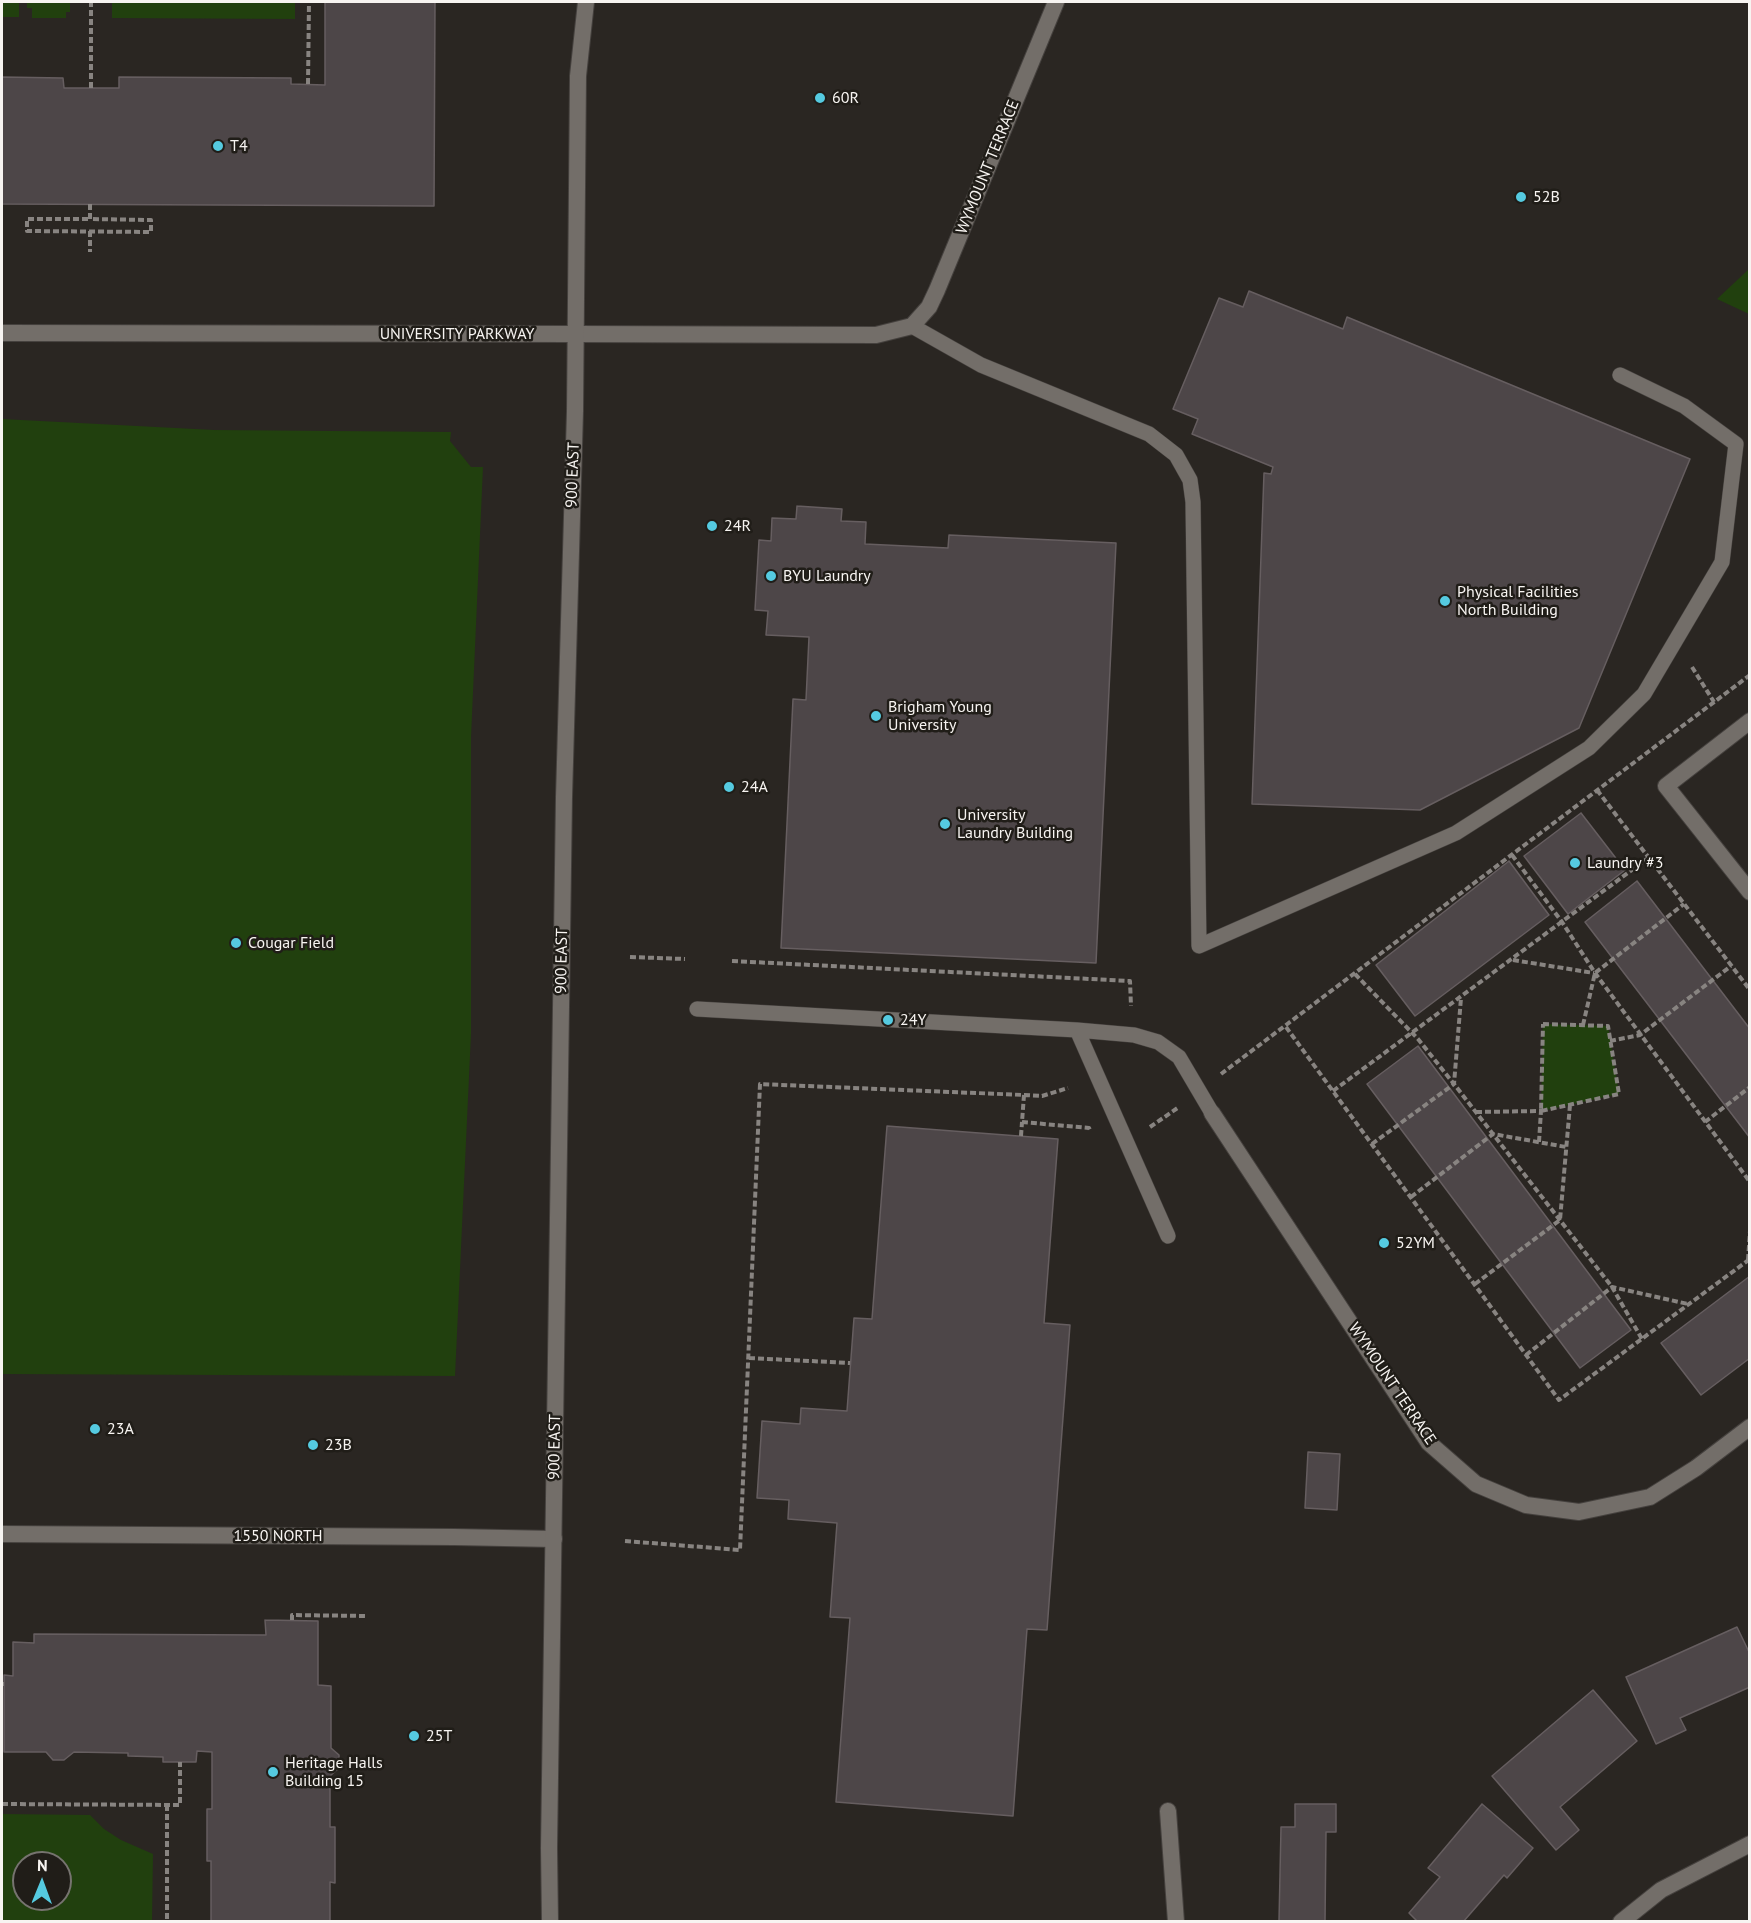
<!DOCTYPE html>
<html>
<head>
<meta charset="utf-8">
<style>
  body { margin:0 }
  #map { position:relative; width:1751px; height:1923px; overflow:hidden; background:#2a2622; font-family:"PT Sans",sans-serif }
  canvas { display:block }
  .frame { position:absolute; inset:0; border:3px solid #f7f4f1; pointer-events:none }
  .north { position:absolute; left:12px; top:1851px; width:60px; height:60px; box-sizing:border-box; background:#201d18; border:2px solid #76736f; border-radius:50%; rotate:1deg; font-size:16px; font-weight:700; line-height:24px; text-align:center; color:#f7f4f1 }
  .north::after { content:''; display:block; margin:auto; width:21px; height:27px; background:#55cae0; clip-path:polygon(50% 0,100% 100%,50% 72%,0 100%) }
</style>
</head>
<body>
<div id="map">
<canvas width="1751" height="1923"></canvas>
<div class="frame"></div>
<div class="north">N</div>
</div>
<script>
const ctx = document.querySelector('canvas').getContext('2d');
ctx.lineJoin = 'round';
function fillPath(path, color) { ctx.fillStyle = color; ctx.fill(path, 'evenodd'); }
const poly = rows => new Path2D(rows.map(r => 'M' + r).join(''));
function stroke(path, color, width, dash) { ctx.strokeStyle = color; ctx.lineWidth = width; ctx.lineCap = dash ? 'butt' : 'round'; ctx.setLineDash(dash || []); ctx.stroke(path); }
function drawText(font, color, halo, rows, align = 'center') {
  ctx.font = font + ' "PT Sans",sans-serif'; ctx.lineWidth = 5; ctx.setLineDash([]); ctx.textBaseline = 'middle'; ctx.strokeStyle = halo; ctx.fillStyle = color; for (const [text, x, y, turn = 0] of rows) {
    ctx.save(); ctx.translate(x, y); ctx.rotate((+turn || 0) * Math.PI / 180); ctx.textAlign = isNaN(turn) ? turn : align; if (halo) ctx.strokeText(text, 0, 0); ctx.fillText(text, 0, 0); ctx.restore();
  }
}
fillPath(poly([
  [2,2,19,2,19,17,2,17],
  [27,2,70,2,70,12,66,12,66,18,32,18,32,8,27,8],
  [112,2,295,2,295,19,112,18],
  [1749,269,1749,314,1717,299],
  [2,419,214,430,451,432,450,441,471,467,483,467,471,737,471,1034,455,1376,2,1374],
  [1543,1024,1608,1026,1619,1094,1541,1111],
  [2,1814,90,1815,104,1829,121,1840,153,1854,152,1921,2,1921],
  [24,1863,60,1863,60,1899,24,1899]
]), '#21400e');
const building = poly([
  [325,2,435,2,434,206,2,204,2,77,63,78,64,88,119,88,119,77,291,78,291,84,325,85,325,2],
  [1249,291,1343,329,1347,317,1690,459,1579,728,1420,810,1252,804,1264,473,1271,474,1273,467,1192,434,1198,419,1173,409,1219,298,1243,307,1249,291],
  [797,506,842,509,841,521,866,522,865,544,948,548,949,535,1116,543,1096,963,781,948,793,699,806,700,809,637,766,635,768,611,755,610,759,540,771,541,772,518,796,519,797,506],
  [1581,813,1625,870,1568,914,1524,856,1581,813],
  [1509,861,1549,915,1415,1016,1376,965,1509,861],
  [1637,881,1750,1029,1750,1138,1585,922,1637,881],
  [1418,1046,1631,1330,1580,1368,1367,1084,1418,1046],
  [887,1126,1058,1139,1044,1323,1070,1325,1047,1630,1027,1629,1013,1816,836,1802,850,1618,830,1617,837,1523,788,1519,789,1500,757,1498,762,1421,800,1424,801,1408,847,1411,854,1318,872,1319,887,1126],
  [1750,1276,1750,1358,1701,1395,1661,1343,1750,1276],
  [1308,1452,1340,1454,1337,1510,1305,1508,1308,1452],
  [265,1620,318,1621,318,1685,331,1686,331,1748,339,1755,339,1768,330,1776,330,1827,335,1827,335,1883,330,1882,330,1921,211,1922,211,1861,207,1861,207,1809,212,1809,212,1752,197,1751,196,1762,163,1762,163,1757,128,1756,128,1753,74,1752,64,1760,53,1760,46,1752,4,1752,4,1675,13,1676,13,1642,34,1643,34,1634,266,1635,265,1620],
  [1737,1627,1750,1654,1750,1687,1680,1718,1686,1730,1656,1744,1626,1677,1737,1627],
  [1593,1690,1637,1741,1560,1807,1579,1830,1556,1850,1492,1776,1593,1690],
  [1295,1804,1336,1804,1336,1832,1326,1832,1325,1922,1279,1921,1281,1827,1295,1827,1295,1804],
  [1482,1804,1533,1848,1507,1878,1504,1875,1463,1922,1418,1922,1409,1913,1440,1877,1428,1868,1482,1804]
]);
fillPath(building, '#4d4648');
stroke(building, '#665e60', 1.5);
const service = poly([
  [912,326,981,365,1149,434,1176,455,1190,480,1193,502,1199,946,1456,833,1589,748,1644,694,1722,562,1736,444,1684,406,1620,375],
  [697,1009,1077,1030,1168,1236],
  [1077,1030,1134,1035,1158,1042,1179,1057,1212,1113]
]);
const minor = poly([
  [576,334,876,335,912,326,929,307,937,290,1056,2],
  [1750,721,1666,786,1750,892],
  [1212,1113,1429,1443,1476,1484,1526,1505,1579,1512,1650,1497,1696,1468,1750,1427],
  [2,1534,454,1537,554,1539],
  [1168,1811,1176,1922],
  [1621,1922,1661,1890,1750,1844]
]);
const secondary = poly([
  [2,333,576,334],
  [550,1922,549,1848,564,797,575,411,578,76,586,2]
]);
stroke(service, '#45413e', 16);
stroke(minor, '#45413e', 18);
stroke(secondary, '#45413e', 18);
stroke(poly([
  [308,84,309,2],
  [91,88,91,2],
  [90,204,90,219,151,220,151,232,27,231,27,219,90,219],
  [90,231,90,252],
  [1692,667,1714,702],
  [1597,790,1750,990],
  [1512,855,1562,922,1595,973,1750,1182],
  [630,957,685,959],
  [1513,960,1594,973],
  [732,961,1130,981,1131,1006],
  [1355,974,1418,1039,1454,1084,1612,1287,1642,1339],
  [1543,1024,1608,1026,1619,1094,1541,1111,1543,1024],
  [1583,1025,1595,973,1684,904],
  [1286,1027,1559,1400,1750,1259],
  [1610,1041,1640,1035,1731,966],
  [1221,1074,1750,675],
  [1333,1091,1648,858],
  [1024,1095,1042,1096,1068,1088],
  [1476,1112,1541,1111,1539,1142],
  [1705,1122,1750,1087],
  [1150,1127,1179,1107],
  [1021,1136,1022,1122],
  [1372,1144,1454,1084,1461,998],
  [1411,1197,1493,1134,1566,1147],
  [1748,1260,1750,1231],
  [1475,1284,1560,1220,1570,1105],
  [1526,1355,1612,1287,1688,1304],
  [749,1358,850,1363],
  [625,1541,740,1550,760,1084,1024,1095,1022,1122,1089,1128,1090,1130],
  [292,1620,292,1615,366,1616],
  [2,1684,4,1684],
  [2,1804,180,1805,180,1762],
  [167,1805,167,1922]
]), '#888481', 4, [6, 3]);
stroke(service, '#736e69', 15);
stroke(minor, '#736e69', 16);
stroke(secondary, '#736e69', 16);
for (const [x, y, r, color] of [
  [820,98,6,"#55cae0"],
  [218,146,6,"#55cae0"],
  [1521,197,6,"#55cae0"],
  [712,526,6,"#55cae0"],
  [771,576,6,"#55cae0"],
  [1445,601,6,"#55cae0"],
  [876,716,6,"#55cae0"],
  [729,787,6,"#55cae0"],
  [945,824,6,"#55cae0"],
  [1575,863,6,"#55cae0"],
  [236,943,6,"#55cae0"],
  [888,1020,6,"#55cae0"],
  [1384,1243,6,"#55cae0"],
  [95,1429,6,"#55cae0"],
  [313,1445,6,"#55cae0"],
  [414,1736,6,"#55cae0"],
  [273,1772,6,"#55cae0"]
]) { const dot = new Path2D(); dot.arc(x, y, r, 0, 2 * Math.PI); ctx.fillStyle = color; ctx.fill(dot); stroke(dot, '#201d18', 2); }
drawText('16px', '#f7f4f1', '#201d18', [
  ["60R",832,98],
  ["T4",230,146],
  ["52B",1533,197],
  ["24R",724,526],
  ["BYU Laundry",783,576],
  ["Physical Facilities",1457,592],
  ["North Building",1457,610],
  ["Brigham Young",888,707],
  ["University",888,725],
  ["24A",741,787],
  ["University",957,815],
  ["Laundry Building",957,833],
  ["Laundry #3",1587,863],
  ["Cougar Field",248,943],
  ["24Y",900,1020],
  ["52YM",1396,1243],
  ["23A",107,1429],
  ["23B",325,1445],
  ["25T",426,1736],
  ["Heritage Halls",285,1763],
  ["Building 15",285,1781]
], 'left');
drawText('16px', '#f7f4f1', '#201d18', [
  ["WYMOUNT TERRACE",988,167,-68],
  ["UNIVERSITY PARKWAY",457,334],
  ["900 EAST",573,475,-88],
  ["900 EAST",562,961,-89],
  ["WYMOUNT TERRACE",1392,1384,56],
  ["900 EAST",555,1447,-89],
  ["1550 NORTH",278,1536]
]);
</script>
</body>
</html>
